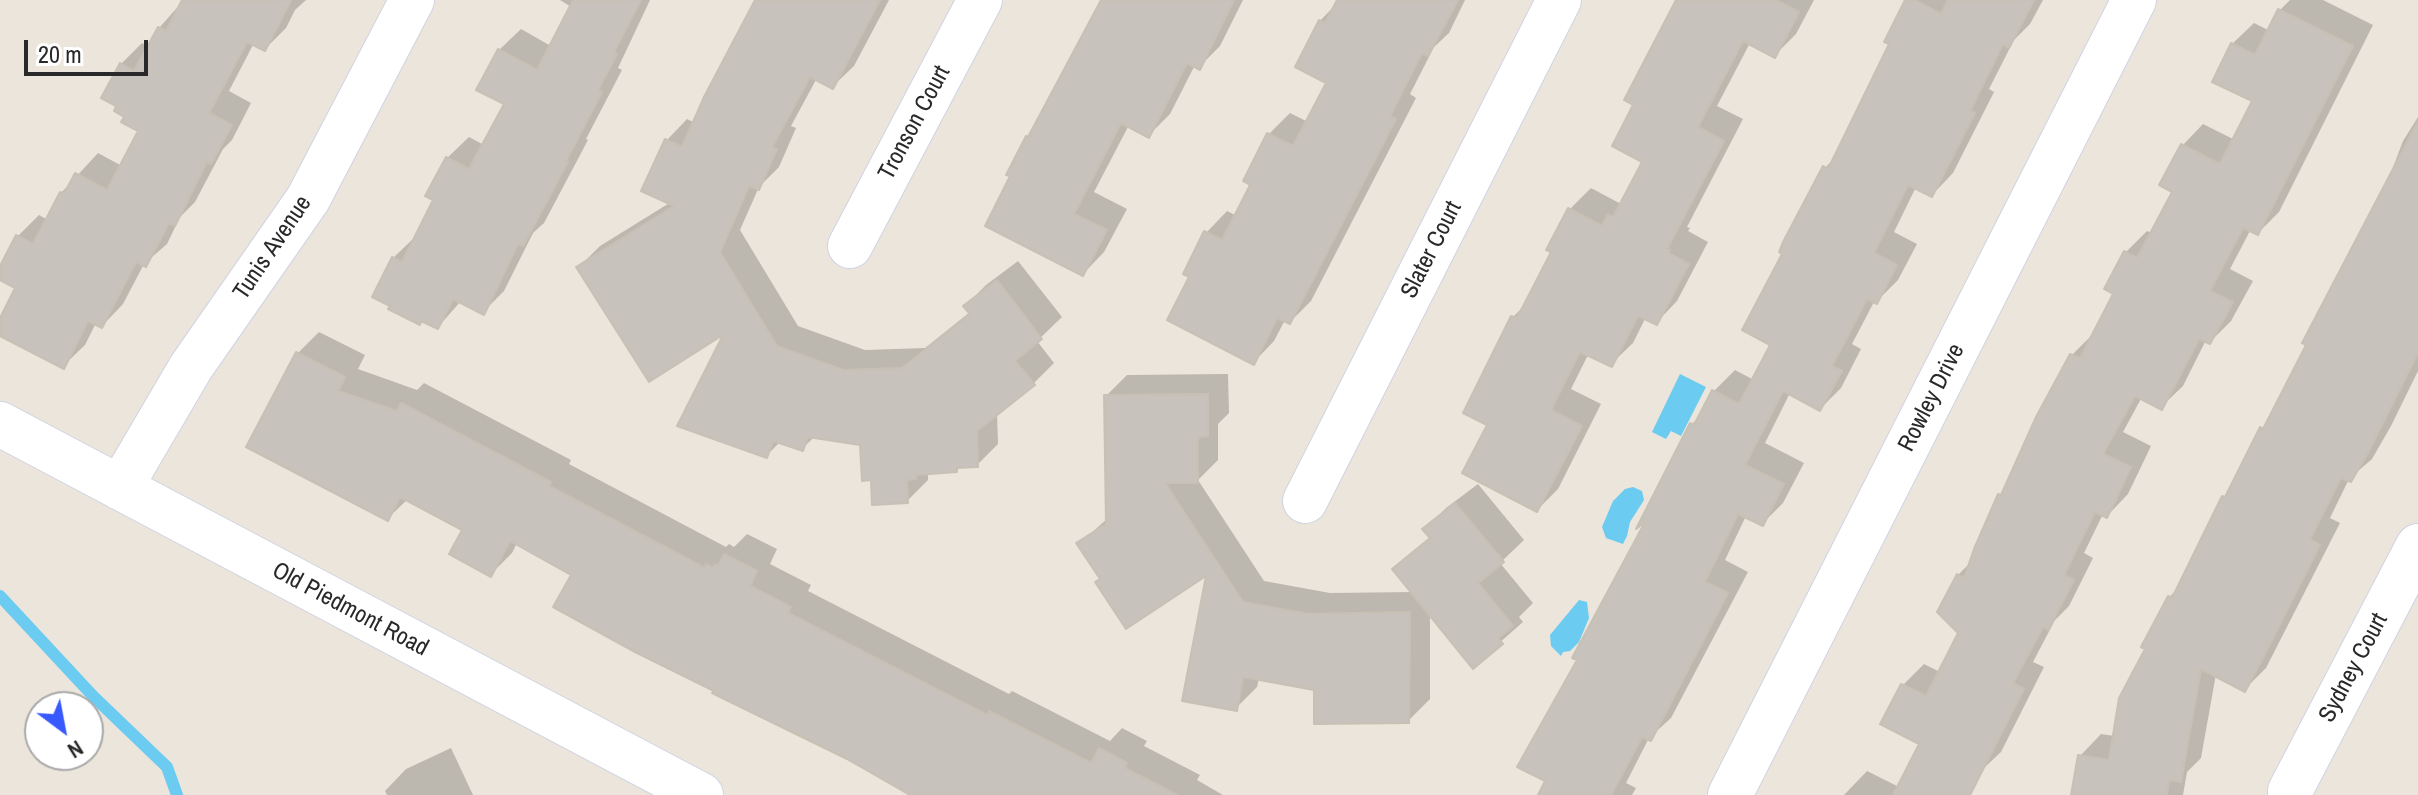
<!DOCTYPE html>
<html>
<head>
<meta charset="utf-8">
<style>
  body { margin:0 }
  #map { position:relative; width:2418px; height:795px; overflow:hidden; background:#ece5db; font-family:"Archivo Narrow",sans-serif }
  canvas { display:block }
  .north { position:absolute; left:24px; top:691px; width:80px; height:80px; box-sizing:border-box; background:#fff; border:2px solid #a9a9a9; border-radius:50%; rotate:148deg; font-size:22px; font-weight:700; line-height:32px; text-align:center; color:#292929 }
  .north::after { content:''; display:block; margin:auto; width:28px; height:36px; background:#3759fd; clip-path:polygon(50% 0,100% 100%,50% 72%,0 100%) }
  .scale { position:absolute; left:24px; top:40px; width:124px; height:36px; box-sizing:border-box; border:4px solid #292929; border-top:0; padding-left:10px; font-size:24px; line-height:28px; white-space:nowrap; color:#292929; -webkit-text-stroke:6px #fff; paint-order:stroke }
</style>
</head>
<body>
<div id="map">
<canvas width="2418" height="795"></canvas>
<div class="north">N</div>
<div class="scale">20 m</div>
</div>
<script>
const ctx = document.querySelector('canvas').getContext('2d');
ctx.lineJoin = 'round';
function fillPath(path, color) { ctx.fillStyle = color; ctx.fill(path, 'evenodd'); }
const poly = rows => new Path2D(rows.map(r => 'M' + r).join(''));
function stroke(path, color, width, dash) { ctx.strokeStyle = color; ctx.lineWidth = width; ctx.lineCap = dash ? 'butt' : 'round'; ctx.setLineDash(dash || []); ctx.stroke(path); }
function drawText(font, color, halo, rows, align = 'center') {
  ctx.font = font + ' "Archivo Narrow",sans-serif'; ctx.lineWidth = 6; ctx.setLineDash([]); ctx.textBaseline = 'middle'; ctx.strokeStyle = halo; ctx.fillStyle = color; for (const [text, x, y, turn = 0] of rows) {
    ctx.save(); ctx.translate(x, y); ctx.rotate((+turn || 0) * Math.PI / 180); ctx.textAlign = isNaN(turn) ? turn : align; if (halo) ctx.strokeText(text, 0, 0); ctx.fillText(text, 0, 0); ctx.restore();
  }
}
fillPath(poly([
  [1680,374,1706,387,1681,436,1671,431,1666,439,1652,432],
  [1633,487,1642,491,1644,500,1630,522,1627,536,1623,544,1606,538,1602,527,1613,501,1625,489],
  [1579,600,1587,602,1589,618,1579,642,1570,651,1563,652,1561,656,1551,646,1550,635]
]), '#6bcbf0');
fillPath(poly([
  [184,0,306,0,295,10,286,28,265,49,254,43,229,91,251,103,232,140,223,149,195,202,180,217,167,244,144,264,123,304,102,326,96,323,85,345,63,366,0,334,0,322,18,287,0,278,0,270,18,236,39,215,48,220,61,193,98,153,122,166,140,131,126,116,121,64,142,43,149,47,159,28],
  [560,0,650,0,618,68,622,70,586,139,588,140,544,223,533,233,504,291,483,312,461,301,438,327,393,258,415,237,436,199,447,158,469,137,484,145,507,103,499,50,521,29,551,46,571,7],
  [759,0,889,0,854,66,833,86,817,78,791,126,796,128,779,167,759,187,740,230,798,326,865,350,925,348,970,312,965,306,986,285,1018,261,1062,317,1037,341,1054,363,1033,384,997,413,998,444,977,465,960,466,956,470,928,472,928,480,907,501,872,478,862,443,815,436,802,449,781,441,766,456,728,330,579,267,600,246,671,202,667,140,687,119,695,123],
  [1103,0,1243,0,1220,46,1199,67,1195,65,1170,114,1149,135,1129,125,1094,192,1127,209,1104,252,1083,274,988,225],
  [1340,0,1465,0,1449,33,1434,47,1410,94,1416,98,1311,301,1290,322,1285,320,1274,341,1253,363,1191,276,1206,233,1227,211,1237,216,1253,184,1269,134,1290,113,1308,122,1328,82,1320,21],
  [1681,0,1814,0,1796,34,1774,56,1750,43,1717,106,1743,119,1687,227,1690,228,1688,231,1708,242,1677,301,1656,323,1646,317,1633,343,1611,364,1589,353,1571,389,1601,404,1558,489,1537,510,1490,424,1513,317,1527,303,1553,251,1570,209,1591,188,1621,204,1644,161,1636,104],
  [1907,0,2043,0,2030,24,2014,40,1989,89,1994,92,1953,173,1932,195,1916,187,1894,232,1917,244,1898,280,1877,301,1875,300,1852,344,1861,349,1841,388,1820,409,1790,393,1765,443,1804,463,1783,503,1762,524,1746,516,1725,560,1748,572,1671,718,1649,738,1626,783,1636,788,1632,795,1540,795,1548,780,1579,660,1692,424,1702,414,1714,391,1735,370,1754,380,1772,344,1825,168,1837,155,1892,44],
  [2290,0,2323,0,2373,25,2279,212,2258,233,2251,229,2230,269,2253,281,2231,321,2210,342,2206,340,2183,386,2161,407,2142,397,2123,432,2151,446,2128,494,2107,516,2103,514,2084,553,2093,558,2069,606,2055,620,2033,662,2044,667,2001,752,1985,767,1971,795,1844,795,1867,771,1899,787,1922,743,1903,685,1924,664,1940,672,1961,632,1958,575,1972,561,2000,495,2006,489,2072,355,2093,334,2116,293,2106,288,2126,252,2147,231,2152,233,2175,191,2182,146,2203,124,2235,140,2255,100,2232,44,2254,23,2270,31,2280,10],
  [2418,117,2418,371,2391,426,2372,459,2349,479,2330,518,2340,523,2266,668,2245,689,2216,674,2201,758,2187,772,2183,795,2073,795,2080,756,2101,734,2115,736,2147,648,2169,597,2181,586,2224,497,2231,490,2261,429,2269,421,2395,171,2392,170,2403,141],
  [319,332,365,355,358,369,417,390,424,383,571,460,569,464,726,547,729,544,734,547,747,534,777,549,770,564,811,585,808,591,1009,694,1012,691,1110,741,1122,728,1147,741,1144,746,1200,775,1197,780,1223,795,915,795,555,607,573,574,517,543,512,553,491,574,465,529,408,499,387,519,298,353],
  [1228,374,1229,413,1218,424,1218,460,1198,480,1264,581,1330,593,1413,592,1395,569,1431,536,1425,529,1446,508,1478,484,1524,540,1500,563,1533,603,1519,617,1523,622,1473,666,1430,612,1430,699,1408,721,1316,689,1259,678,1257,687,1236,708,1209,572,1102,578,1079,544,1108,518,1106,396,1127,375],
  [451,748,473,795,387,795,385,791,406,769]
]), '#0003');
stroke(poly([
  [0,596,93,696,167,767,177,795]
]), '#6bcbf0', 12);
const building = poly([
  [182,0,291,0,265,51,247,42,209,113,232,125,211,164,207,162,175,226,169,223,146,267,136,262,102,328,88,321,64,369,0,336,0,318,15,288,0,280,0,266,16,235,33,244,60,192,64,194,75,173,107,190,138,131,121,122,124,117,114,111,116,106,101,98,120,63,134,71,158,27,166,31,182,0],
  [573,0,641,0,614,52,617,54,598,90,602,92,566,161,568,162,523,246,518,244,484,315,453,299,438,329,421,321,420,325,388,309,390,306,372,297,392,257,402,262,433,200,425,196,446,157,469,169,504,104,476,90,498,49,537,70,573,0],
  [755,0,880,0,833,89,810,77,772,147,777,149,759,190,749,186,720,252,777,346,843,370,902,368,970,314,963,306,997,280,1042,339,1015,361,1035,385,977,431,978,467,957,468,957,472,916,475,916,479,907,480,908,503,872,505,871,480,862,481,860,445,808,437,803,451,773,441,767,458,677,426,723,335,649,382,576,267,674,206,641,191,665,139,682,147,704,97,755,0],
  [1101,0,1234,0,1200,70,1187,63,1149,138,1121,123,1074,214,1107,230,1083,276,985,226,1010,176,1006,175,1026,136,1028,137,1101,0],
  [1337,0,1458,0,1428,56,1422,53,1390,116,1396,119,1290,324,1277,318,1254,365,1167,320,1189,277,1183,274,1204,231,1222,240,1250,185,1243,181,1267,133,1293,146,1326,83,1295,67,1319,20,1325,23,1337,0],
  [1676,0,1776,0,1799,12,1775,58,1743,41,1698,127,1724,141,1667,249,1670,250,1668,253,1689,264,1657,325,1638,316,1612,367,1580,352,1551,410,1582,426,1537,512,1462,473,1487,425,1463,413,1511,316,1517,318,1551,252,1546,250,1568,208,1602,226,1608,214,1613,217,1642,162,1612,146,1633,105,1624,100,1676,0],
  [1905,0,1915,0,1941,14,1948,0,2034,0,2009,48,2003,44,1970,111,1975,113,1932,197,1908,185,1874,253,1897,265,1877,304,1867,299,1832,366,1842,371,1820,411,1783,391,1745,465,1784,484,1763,526,1738,514,1705,582,1728,593,1651,741,1642,737,1611,795,1538,795,1545,781,1517,767,1577,660,1572,658,1645,522,1636,529,1690,423,1694,425,1712,390,1739,404,1770,345,1742,330,1782,254,1779,252,1783,242,1823,166,1828,169,1889,44,1884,42,1905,0],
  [2278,9,2353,46,2258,235,2243,228,2210,291,2233,302,2210,344,2199,339,2162,410,2135,396,2103,454,2131,467,2107,518,2095,512,2064,575,2074,580,2048,630,2043,627,2013,683,2024,689,1970,795,1893,795,1919,744,1880,724,1901,684,1926,696,1958,633,1937,612,1957,574,1964,578,1974,549,1998,494,2001,495,2036,417,2070,354,2080,358,2113,294,2104,289,2124,251,2137,258,2172,192,2159,185,2181,144,2220,164,2252,101,2212,82,2231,43,2255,55,2278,9],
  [2418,121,2418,353,2370,449,2351,482,2341,478,2310,539,2320,545,2268,648,2245,692,2201,669,2181,782,2169,780,2167,795,2071,795,2078,755,2109,760,2119,698,2145,649,2141,647,2168,596,2172,598,2222,496,2225,497,2260,427,2263,429,2306,345,2302,343,2418,121],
  [296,352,345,377,338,391,397,411,401,403,551,482,549,486,705,568,706,564,713,568,715,564,718,566,724,554,757,571,750,586,791,607,788,613,987,715,989,711,1091,763,1099,748,1127,763,1125,768,1177,795,910,795,847,759,712,693,714,691,635,652,553,607,571,575,510,541,491,577,449,554,462,530,400,497,388,521,246,447,296,352],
  [1208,394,1208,436,1198,437,1198,483,1165,483,1243,602,1308,614,1410,612,1409,723,1314,724,1314,690,1243,677,1237,711,1182,701,1206,576,1126,629,1095,582,1100,579,1076,543,1106,524,1104,395,1208,394],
  [1455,503,1504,562,1478,583,1513,626,1498,638,1503,644,1473,669,1392,569,1430,538,1422,529,1455,503]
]);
fillPath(building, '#c7c2bb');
stroke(building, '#c7c1b5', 2);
const minor = poly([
  [850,246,980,0],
  [0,424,701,795],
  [120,488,191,367,308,199,412,0],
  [1305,501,1559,0],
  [2290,791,2418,546],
  [1730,795,2134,0]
]);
stroke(minor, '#d0d3e3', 46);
stroke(minor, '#fff', 44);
drawText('24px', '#292929', '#fff', [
  ["Tronson Court",915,123,-62],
  ["Tunis Avenue",273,248,-56],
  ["Slater Court",1432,250,-63],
  ["Rowley Drive",1932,398,-63],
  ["Old Piedmont Road",350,610,28],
  ["Sydney Court",2354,668,-62]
]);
</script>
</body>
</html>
